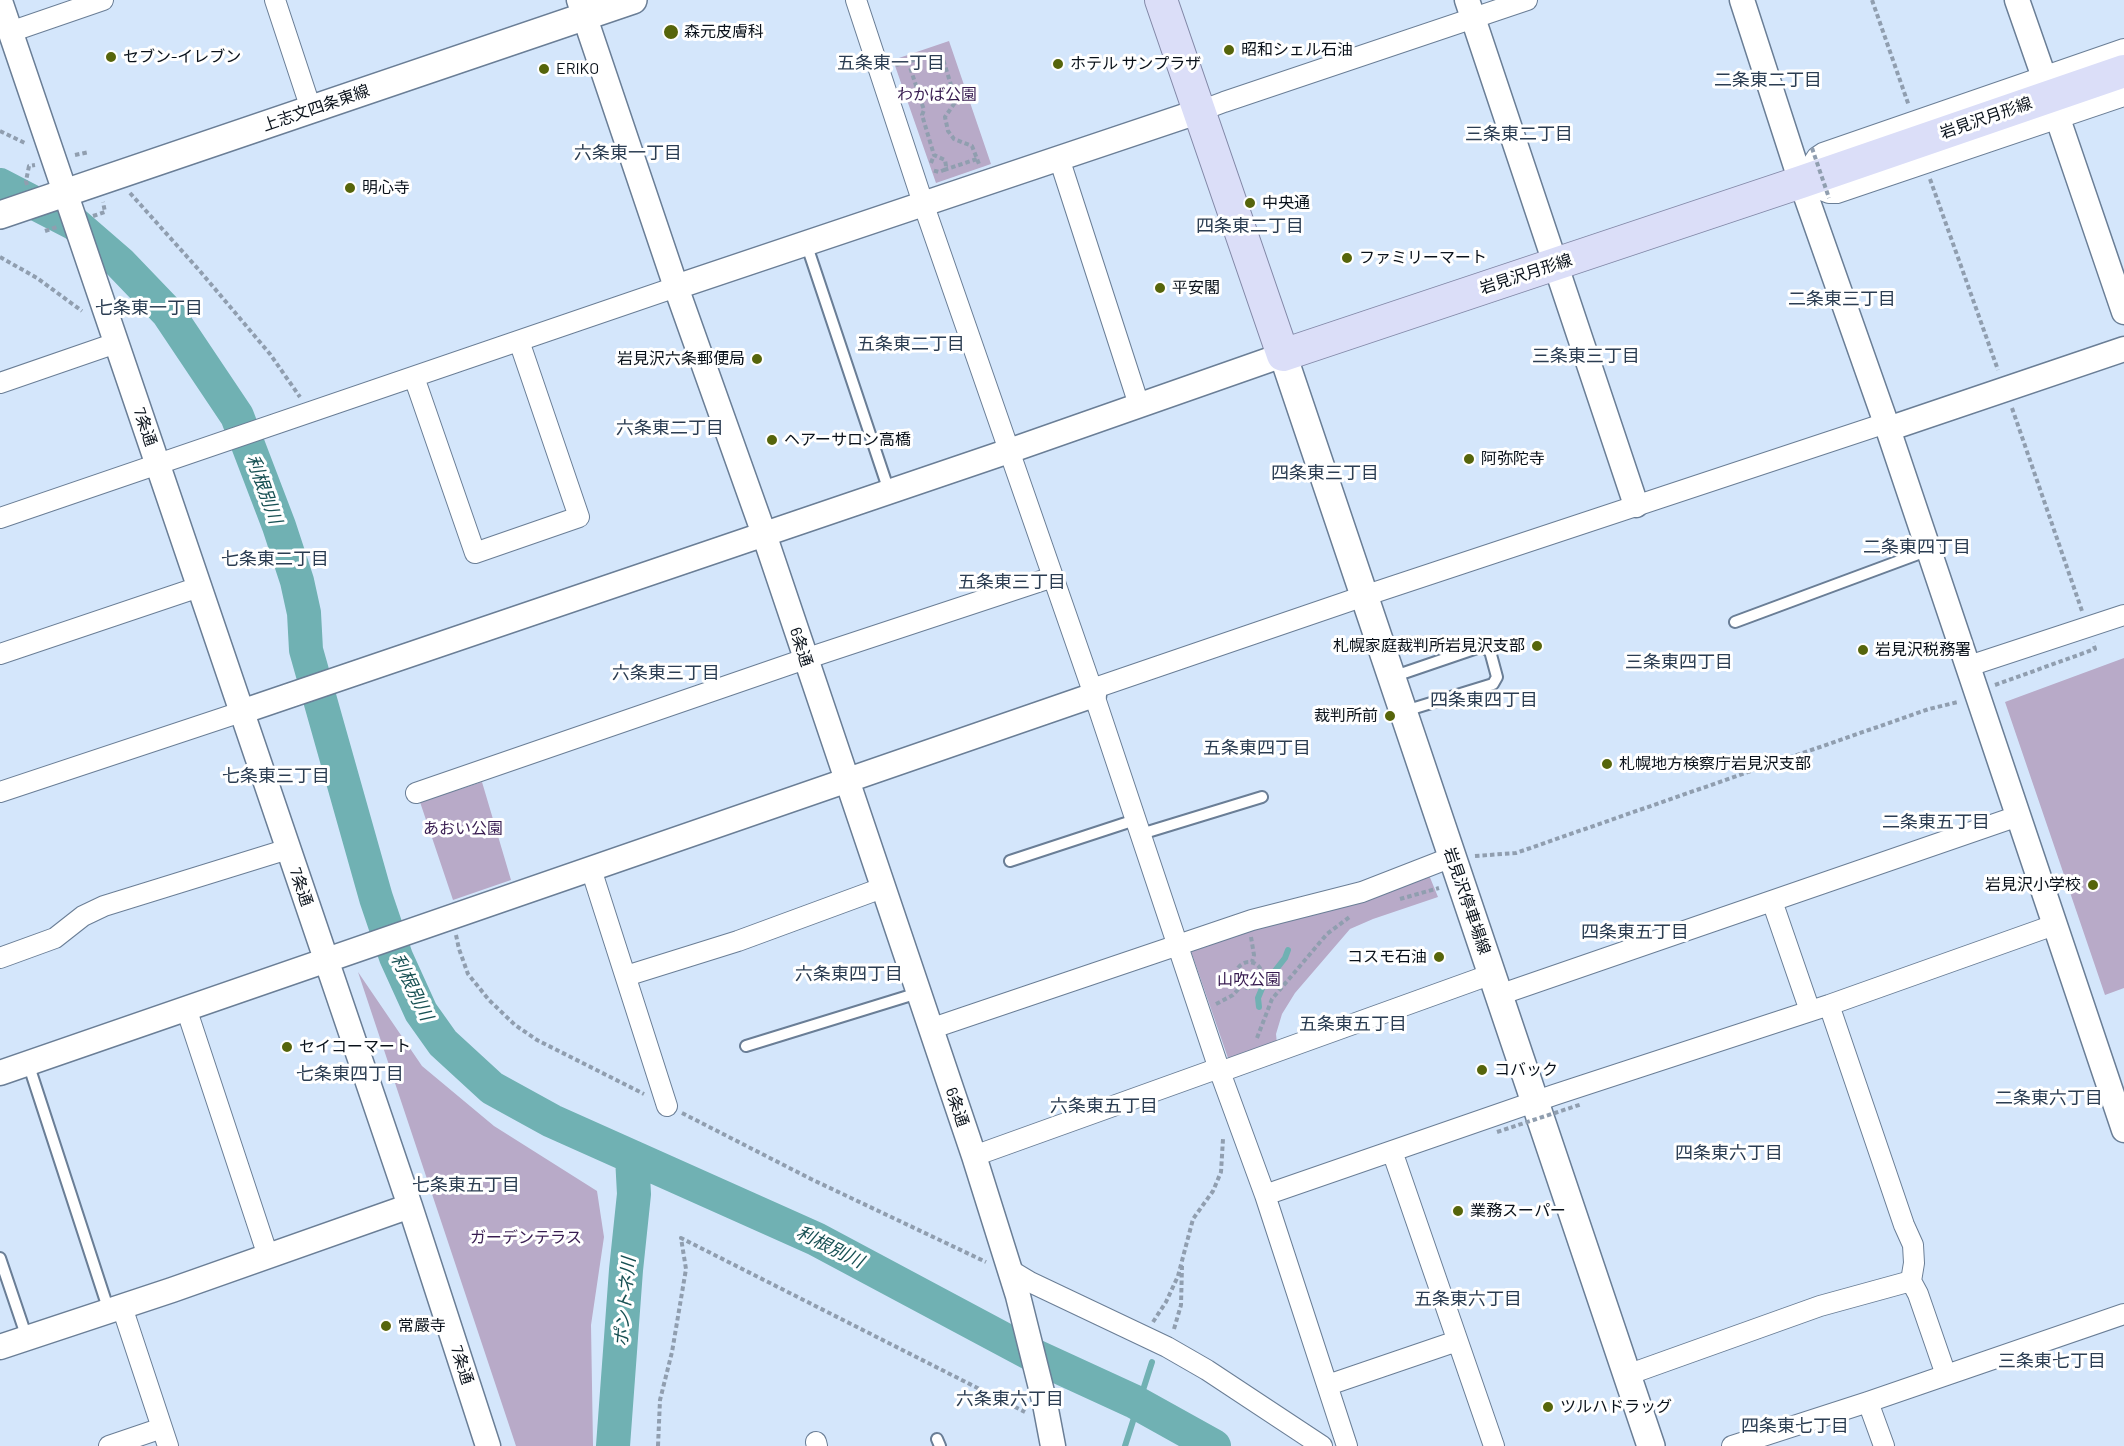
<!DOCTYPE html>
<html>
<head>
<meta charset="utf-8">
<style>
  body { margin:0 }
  canvas { display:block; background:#d4e6fb }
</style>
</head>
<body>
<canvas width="2124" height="1446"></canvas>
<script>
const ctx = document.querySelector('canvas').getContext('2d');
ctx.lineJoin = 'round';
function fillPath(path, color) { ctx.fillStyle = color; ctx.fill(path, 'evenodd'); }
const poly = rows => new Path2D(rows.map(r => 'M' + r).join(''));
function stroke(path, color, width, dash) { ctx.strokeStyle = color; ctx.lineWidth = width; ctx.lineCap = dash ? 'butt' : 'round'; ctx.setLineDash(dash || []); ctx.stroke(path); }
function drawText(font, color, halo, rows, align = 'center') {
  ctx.font = font + ' Barlow,"Noto Sans JP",sans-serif'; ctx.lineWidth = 6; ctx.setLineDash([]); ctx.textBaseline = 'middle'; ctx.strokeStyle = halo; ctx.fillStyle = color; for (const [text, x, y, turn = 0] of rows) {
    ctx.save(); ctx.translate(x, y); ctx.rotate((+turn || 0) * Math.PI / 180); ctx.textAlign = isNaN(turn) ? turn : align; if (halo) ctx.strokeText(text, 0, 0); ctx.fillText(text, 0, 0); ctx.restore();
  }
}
fillPath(poly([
  [949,41,991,164,936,183,893,60],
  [2124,658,2124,988,2105,995,2005,702],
  [482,782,511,880,453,900,420,802],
  [1429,875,1438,897,1373,919,1350,929,1295,993,1282,1014,1276,1034,1277,1044,1229,1061,1191,951,1248,930],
  [358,972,422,1066,494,1126,597,1191,604,1237,591,1325,593,1446,516,1446]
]), '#b8aac8');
stroke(poly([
  [1259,1007,1258,998,1263,986,1285,958,1288,950],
  [1125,1446,1152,1362]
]), '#70b1b3', 6);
stroke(poly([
  [0,185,75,224,120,263,168,313,237,416,279,526,297,581,304,613,306,650,376,898,396,957,421,1012,443,1043,492,1088,552,1121,816,1239,1035,1356,1133,1401,1214,1446],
  [613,1446,626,1270,634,1194,632,1157]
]), '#70b1b3', 34);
const service = poly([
  [806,243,889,491],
  [1735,622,1929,550],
  [1392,677,1480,647,1490,651,1497,677,1493,684,1405,711],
  [1141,834,1262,797],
  [1010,861,1135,820],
  [746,1046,918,993],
  [28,1063,109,1311],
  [0,1258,27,1338],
  [937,1439,940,1446]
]);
const minor = poly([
  [275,0,311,109],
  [856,0,923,203,1092,689,1220,1072,1265,1195,1554,1095,1829,1005,2054,925],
  [10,32,103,0],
  [2124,49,1823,153,1817,157,1801,182,1829,193,1837,193,2124,96],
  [1200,111,1224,102,1527,0],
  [1059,158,1139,405],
  [414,377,475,553,579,517,519,341],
  [0,383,116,343],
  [0,518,676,287],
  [0,654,199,587],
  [1969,666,2124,615],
  [1092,689,1364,596,1886,423],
  [0,792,241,712],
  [416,793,805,659,1053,577],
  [591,869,667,1106],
  [1772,901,1810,1011],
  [0,958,55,938,83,916,104,906,288,849],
  [626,976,738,941,882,888],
  [1499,995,2018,816],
  [1829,1005,1904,1225,1913,1245,1914,1263,1911,1281],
  [186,1008,268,1256],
  [930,1029,1252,920,1362,892,1452,857],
  [1220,1072,1492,974],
  [1392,1151,1494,1446],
  [974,1156,1219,1068],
  [1265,1195,1347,1446],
  [1010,1270,1030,1282,1167,1347,1207,1370,1322,1446],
  [122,1307,168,1446],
  [1627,1375,1820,1306,1911,1281,1918,1294,1946,1375],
  [1328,1385,1457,1341],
  [1868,1402,1884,1446],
  [816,1442,817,1446],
  [109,1446,162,1428],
  [1732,1446,1868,1402,2124,1314]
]);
const tertiary = poly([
  [579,0,676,287,764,534,974,1156,1018,1296,1045,1404,1053,1446],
  [1467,0,1636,505],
  [1742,0,1801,182,1886,423,2124,1130],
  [2017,0,2046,83],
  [0,1,410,1206,488,1446],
  [2056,113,2124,312],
  [676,287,1200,111],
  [1888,429,2124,349],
  [241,712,1009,451,1283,355],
  [0,1073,1094,695],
  [0,1347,172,1290,410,1206]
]);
const secondary = poly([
  [0,215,633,0],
  [1283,355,1651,1446]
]);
const primary = poly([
  [1161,0,1283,355,1801,182,2124,71]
]);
stroke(service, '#6a7e96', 14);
stroke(minor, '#6a7e96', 22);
stroke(tertiary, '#6a7e96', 27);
stroke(secondary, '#6a7e96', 30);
stroke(primary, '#8288a7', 34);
stroke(poly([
  [1872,0,1909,106],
  [908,61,924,110,922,115,934,155,945,160,946,166,944,170,939,172,932,170],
  [896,65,936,54,942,56,956,101,945,117,948,131,954,139,972,146,979,164],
  [0,131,27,144],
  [75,155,89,152],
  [931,163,934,155],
  [944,170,977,159],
  [1930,179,1998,370],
  [27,185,26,181,29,166,35,165],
  [130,193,199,270,270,354,300,397],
  [93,216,105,212,103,202],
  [45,231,57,227],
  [0,257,37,278,82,311],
  [2012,408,2082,611],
  [1995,685,2095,649,2093,643],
  [1475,856,1516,853,1929,709,1958,702],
  [1400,899,1439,888],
  [456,935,459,949,468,974,489,1000,515,1025,537,1040,644,1094],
  [1251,937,1254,955,1252,962],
  '1236 975a13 13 0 1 1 26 0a13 13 0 1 1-26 0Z',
  [1216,1004,1233,995,1242,985],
  [1257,1038,1272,999,1327,934,1351,916],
  [682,1113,811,1179,986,1262],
  [1153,1322,1166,1302,1178,1276,1193,1219,1213,1191,1221,1172,1223,1139],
  [1174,1329,1181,1305,1182,1266],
  [658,1446,660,1400,672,1352,686,1269,681,1238,1025,1412]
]), '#909eaf', 4, [4.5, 3]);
stroke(service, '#fff', 10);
stroke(minor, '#fff', 20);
stroke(tertiary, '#fff', 24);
stroke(secondary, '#fff', 27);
stroke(primary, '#dbdef8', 32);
stroke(poly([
  [1812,148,1829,198],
  [1497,1132,1582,1104]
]), '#909eaf', 4, [4.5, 3]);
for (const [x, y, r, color] of [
  [671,32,8,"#56650b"],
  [1229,50,6,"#56650b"],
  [111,57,6,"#56650b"],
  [1058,64,6,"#56650b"],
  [544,69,6,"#56650b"],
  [350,188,6,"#56650b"],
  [1250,203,6,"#56650b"],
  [1347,258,6,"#56650b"],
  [1160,288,6,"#56650b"],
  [757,359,6,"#56650b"],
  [772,440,6,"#56650b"],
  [1469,459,6,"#56650b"],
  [1537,646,6,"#56650b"],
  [1863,650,6,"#56650b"],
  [1390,716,6,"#56650b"],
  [1607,764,6,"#56650b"],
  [2093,885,6,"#56650b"],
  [1439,957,6,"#56650b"],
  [287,1047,6,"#56650b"],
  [1482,1070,6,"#56650b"],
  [1458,1211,6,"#56650b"],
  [386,1326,6,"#56650b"],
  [1548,1407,6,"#56650b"]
]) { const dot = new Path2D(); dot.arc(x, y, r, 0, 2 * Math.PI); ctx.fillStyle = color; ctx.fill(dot); stroke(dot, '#fff', 2); }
drawText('16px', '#09111a', '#fff', [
  ["森元皮膚科",684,32],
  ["昭和シェル石油",1241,50],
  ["セブン-イレブン",123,57],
  ["ホテル サンプラザ",1070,64],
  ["ERIKO",556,69],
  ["明心寺",362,188],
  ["中央通",1262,203],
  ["ファミリーマート",1359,258],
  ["平安閣",1172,288],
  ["岩見沢六条郵便局",745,359,"right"],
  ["ヘアーサロン高橋",784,440],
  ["阿弥陀寺",1481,459],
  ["札幌家庭裁判所岩見沢支部",1525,646,"right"],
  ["岩見沢税務署",1875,650],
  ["裁判所前",1378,716,"right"],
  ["札幌地方検察庁岩見沢支部",1619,764],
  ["岩見沢小学校",2081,885,"right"],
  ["コスモ石油",1427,957,"right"],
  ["セイコーマート",299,1047],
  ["コバック",1494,1070],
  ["業務スーパー",1470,1211],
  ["常嚴寺",398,1326],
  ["ツルハドラッグ",1560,1407]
], 'left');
drawText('16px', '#371b50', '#fff', [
  ["わかば公園",937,95],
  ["あおい公園",463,829],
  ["山吹公園",1249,980],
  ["ガーデンテラス",526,1238]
]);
drawText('16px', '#09111a', '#fff', [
  ["上志文四条東線",316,108,-19],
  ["岩見沢月形線",1986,118,-19],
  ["岩見沢月形線",1526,274,-18],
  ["7条通",145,427,71],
  ["6条通",801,647,72],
  ["7条通",301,887,71],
  ["岩見沢停車場線",1467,901,71],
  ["6条通",957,1107,71],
  ["7条通",462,1365,72]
]);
drawText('18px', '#2b3d52', '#fff', [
  ["五条東一丁目",891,63],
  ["二条東二丁目",1768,80],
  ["三条東二丁目",1519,134],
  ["六条東一丁目",628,153],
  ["四条東二丁目",1250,226],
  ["二条東三丁目",1842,299],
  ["七条東一丁目",149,308],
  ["五条東二丁目",911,344],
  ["三条東三丁目",1586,356],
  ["六条東二丁目",670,428],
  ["四条東三丁目",1325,473],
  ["二条東四丁目",1917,547],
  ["七条東二丁目",275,559],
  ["五条東三丁目",1012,582],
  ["三条東四丁目",1679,662],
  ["六条東三丁目",666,673],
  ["四条東四丁目",1484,700],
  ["五条東四丁目",1257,748],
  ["七条東三丁目",276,776],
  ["二条東五丁目",1936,822],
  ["四条東五丁目",1635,932],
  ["六条東四丁目",849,974],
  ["五条東五丁目",1353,1024],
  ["七条東四丁目",350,1074],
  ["二条東六丁目",2049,1098],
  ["六条東五丁目",1104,1106],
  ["四条東六丁目",1729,1153],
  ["七条東五丁目",466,1185],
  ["五条東六丁目",1468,1299],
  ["三条東七丁目",2052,1361],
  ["六条東六丁目",1010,1399],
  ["四条東七丁目",1795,1426]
]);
drawText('italic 18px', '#175053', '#fff', [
  ["利根別川",264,489,70],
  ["利根別川",412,987,64],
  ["利根別川",830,1247,26],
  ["ポントネ川",625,1302,-85]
]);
</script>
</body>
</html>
